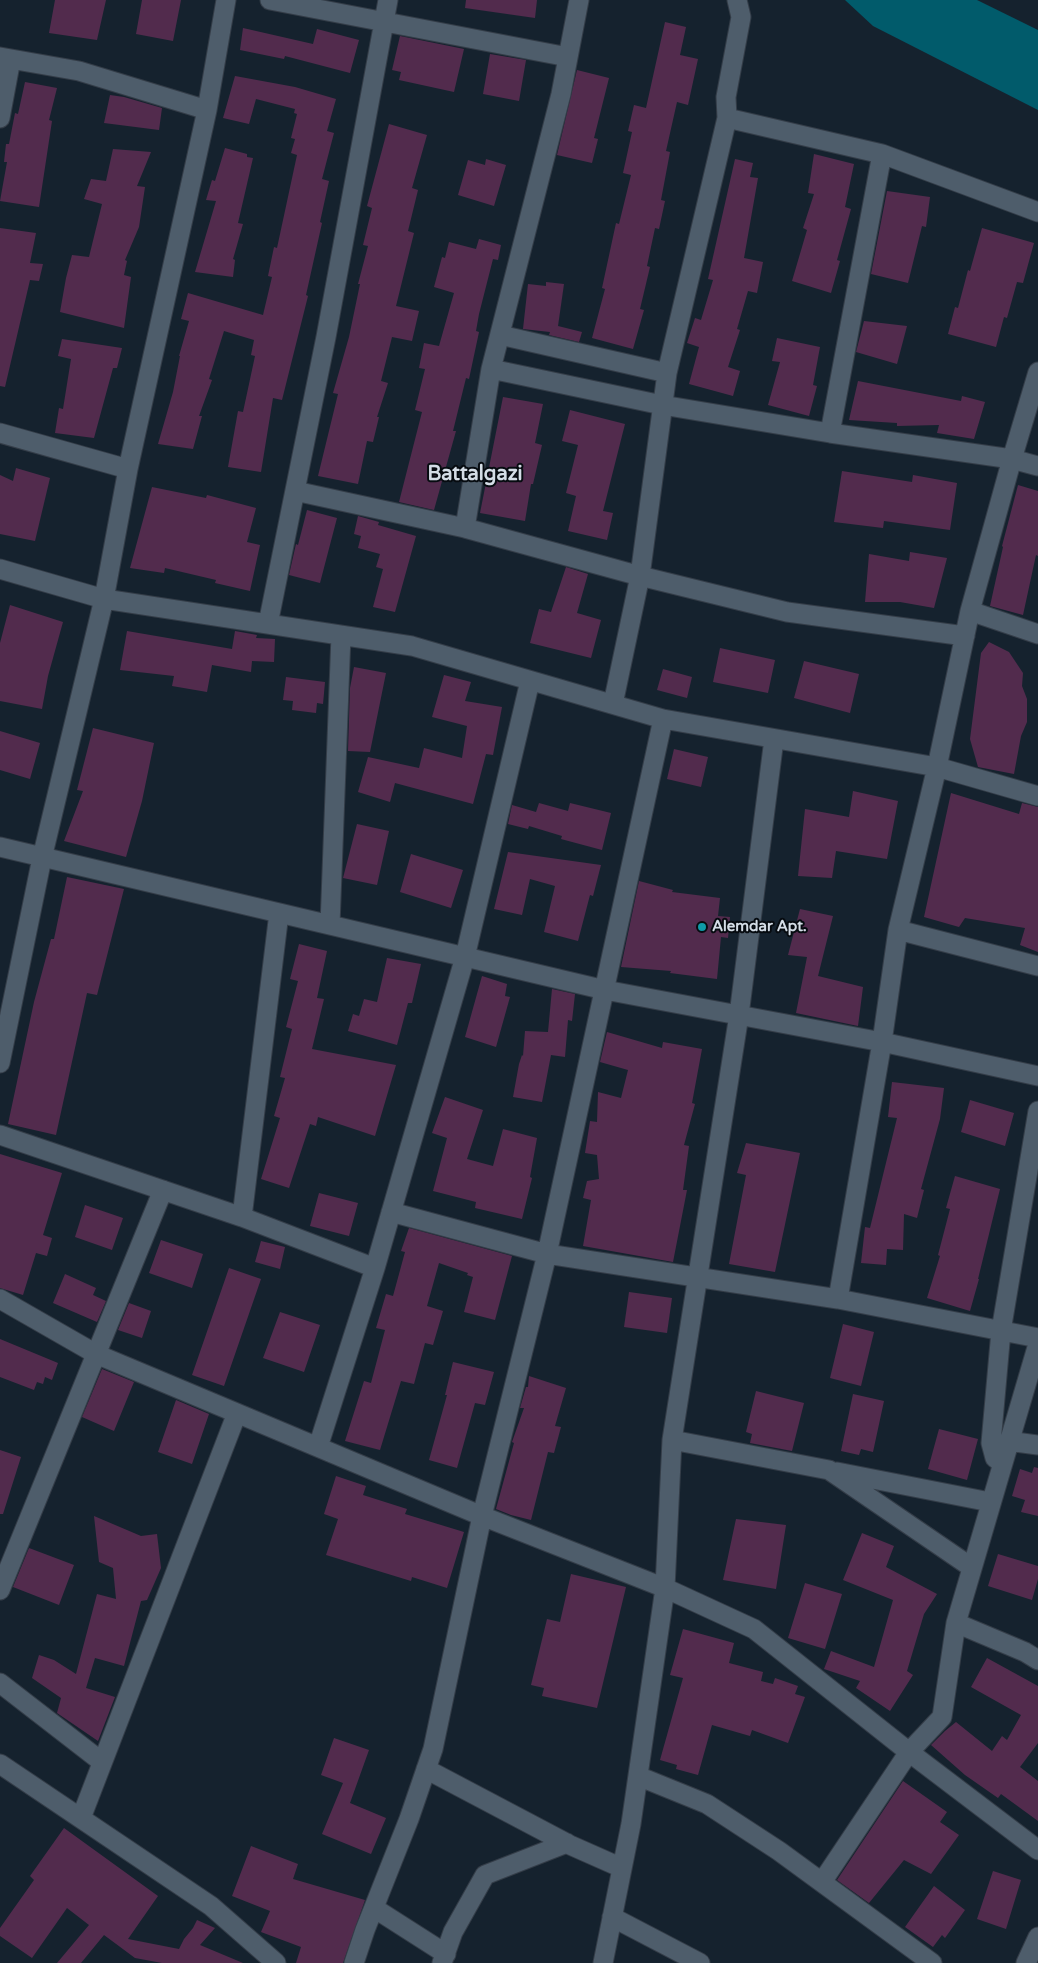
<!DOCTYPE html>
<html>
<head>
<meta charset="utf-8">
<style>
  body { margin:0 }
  canvas { display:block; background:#15222e }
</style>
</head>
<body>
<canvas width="1038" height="1963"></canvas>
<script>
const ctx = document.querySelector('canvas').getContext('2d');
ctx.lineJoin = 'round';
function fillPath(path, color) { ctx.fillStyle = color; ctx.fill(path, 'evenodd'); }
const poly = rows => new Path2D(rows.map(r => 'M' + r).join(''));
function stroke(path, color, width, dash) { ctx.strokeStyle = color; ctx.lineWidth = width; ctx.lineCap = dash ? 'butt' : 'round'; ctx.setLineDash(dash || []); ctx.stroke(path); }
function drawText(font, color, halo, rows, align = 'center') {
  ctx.font = font + ' "Varela Round",sans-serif'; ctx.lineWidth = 4; ctx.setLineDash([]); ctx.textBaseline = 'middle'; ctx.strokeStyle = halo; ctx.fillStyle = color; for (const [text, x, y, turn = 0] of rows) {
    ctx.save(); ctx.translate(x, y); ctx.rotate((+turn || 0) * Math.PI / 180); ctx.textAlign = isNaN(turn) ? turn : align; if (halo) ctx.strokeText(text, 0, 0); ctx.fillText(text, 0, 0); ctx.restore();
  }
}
fillPath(poly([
  [845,0,977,0,1038,30,1038,110,873,26]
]), '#015b6b');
fillPath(poly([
  [55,0,106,0,97,40,49,33],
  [142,0,181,0,173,41,136,34],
  [466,0,537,0,535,18,465,8],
  [665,22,686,27,680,55,698,59,688,105,677,102,666,151,670,152,661,200,665,201,659,229,655,228,647,266,650,267,640,309,644,310,633,349,592,338,605,289,602,288,616,223,619,224,631,175,623,173,632,132,628,131,634,105,646,108],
  [243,28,313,44,317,29,359,40,350,73,285,56,284,59,240,50],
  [400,36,464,49,454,92,399,80,401,72,392,70],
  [490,54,526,60,519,101,483,94],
  [577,70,609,78,594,138,598,139,592,163,557,155],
  [235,76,295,87,336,99,327,131,334,133,322,179,329,181,320,222,322,223,306,295,308,296,282,400,273,398,261,472,228,467,238,411,243,412,255,356,251,355,254,340,224,331,209,379,212,380,199,416,202,416,193,449,158,444,173,392,180,356,179,356,189,321,181,319,188,293,263,315,272,277,268,276,274,247,277,248,297,155,291,153,295,139,291,138,297,114,294,113,295,109,256,99,249,124,223,118],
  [25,82,57,88,49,120,52,121,39,207,0,201,7,162,4,162,6,144,9,144,15,113,18,114],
  [110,95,124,97,162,108,159,130,104,123],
  [389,124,427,135,412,188,418,190,408,231,414,233,396,306,419,311,412,341,392,337,381,381,388,383,377,417,379,417,373,442,367,441,358,484,318,476,338,394,333,393,349,337,360,284,358,284,368,246,363,245,372,208,367,206],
  [225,148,247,154,247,157,253,158,238,223,243,224,233,259,235,260,233,277,195,272,216,201,206,200,212,180,215,181],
  [113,149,151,152,137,186,145,187,139,227,125,260,127,261,124,275,131,277,124,328,60,312,66,278,72,255,89,257,102,204,84,199,91,179,106,181],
  [814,154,854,164,845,207,851,209,837,260,840,261,831,293,792,281,807,230,803,228,814,194,808,193],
  [486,159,506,165,494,206,458,195,468,160,485,165],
  [735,159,753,163,750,177,758,178,744,258,763,262,757,293,748,291,737,329,740,330,728,367,740,371,733,396,689,384,699,347,687,343,695,318,701,320,713,280,708,279],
  [887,191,930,197,926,227,922,226,908,283,871,274],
  [0,228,36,233,30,263,43,264,39,281,30,280,5,387,0,386],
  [982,228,1034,243,1023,283,1017,282,1007,318,1004,317,996,347,948,334,955,307,958,308,968,270,970,271],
  [479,239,501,245,498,260,493,259,479,314,476,331,479,332,469,379,466,378,453,431,456,431,434,510,399,502,422,412,415,410,425,369,419,368,424,343,439,346,454,293,434,287,442,257,445,258,449,242,476,249],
  [546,282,564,284,558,326,582,332,579,342,549,335,550,332,523,329,528,284,546,286],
  [864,321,907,326,897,364,856,352],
  [777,338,820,347,813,385,817,386,809,416,768,405,780,362,772,361],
  [62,339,122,348,117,368,113,368,94,438,55,433,59,408,63,409,71,359,58,356],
  [858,381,961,401,962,396,985,402,974,439,937,433,939,425,897,426,897,423,849,420],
  [503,397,543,404,535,443,542,445,533,484,531,484,525,521,480,513],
  [570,410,625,424,603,511,613,513,607,540,568,531,576,496,566,493,578,445,562,441],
  [16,468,50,478,35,541,0,534,0,475,13,481],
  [842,471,912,482,913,475,957,483,950,530,884,521,883,528,834,522],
  [1018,485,1038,491,1038,556,1036,555,1023,615,990,606,1003,547,1002,546],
  [152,487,206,498,207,495,256,508,247,542,260,545,250,591,215,583,216,580,165,568,164,573,130,568],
  [307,510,337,518,320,583,289,575,296,544,298,545],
  [358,516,379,522,378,525,416,536,395,612,373,607,383,569,376,567,380,554,358,548,361,536,354,534],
  [910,552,947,558,934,608,900,602,865,602,869,554,909,561],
  [566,567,588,574,577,613,601,620,591,658,530,643,539,609,551,612],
  [10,605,63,622,48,676,42,709,0,701,0,643],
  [127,631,232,649,235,631,257,635,256,638,275,639,274,662,252,661,251,672,212,665,207,692,172,686,174,676,120,670],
  [989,642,1009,652,1023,673,1022,686,1027,699,1027,722,1021,736,1014,774,978,767,970,739,981,653],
  [720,648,775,660,768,693,713,682],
  [804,661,859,674,850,713,794,698],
  [354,667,386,673,370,752,348,751,350,688],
  [663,669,692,677,687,698,657,690],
  [444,675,471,682,465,701,502,707,493,755,486,754,473,804,395,783,390,802,358,792,368,757,419,768,424,748,462,758,467,726,432,717],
  [286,677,325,682,323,704,317,703,316,713,292,710,293,701,283,700],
  [93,728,154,743,142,801,126,857,64,841,83,791,77,790],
  [0,731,40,743,30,779,0,770],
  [674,749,708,757,701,787,667,779],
  [853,791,898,801,887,859,836,851,832,878,798,876,805,809,849,817],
  [951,793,1019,814,1022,803,1038,807,1038,952,1020,945,1025,928,965,918,959,927,924,917],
  [539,803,568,811,570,803,611,813,602,850,561,839,562,836,529,826,528,829,508,824,512,805,536,812],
  [357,824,389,831,377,885,343,878],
  [508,852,601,865,593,896,590,895,578,941,544,932,555,886,530,879,522,915,494,909],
  [411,854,463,870,451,908,400,892],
  [67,877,124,889,97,995,87,993,56,1135,8,1124,34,1002,51,939,54,939],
  [639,881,673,890,672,892,720,898,718,916,730,917,728,938,721,937,717,979,670,973,671,971,621,967],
  [800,909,833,916,818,976,863,987,858,1026,796,1013,807,957,788,955],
  [299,944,327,951,317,998,324,999,312,1049,396,1065,375,1136,318,1117,316,1126,310,1124,289,1188,261,1179,280,1118,274,1116,285,1078,280,1077,292,1029,286,1027,298,981,290,979],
  [387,958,421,964,412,1003,408,1003,397,1045,348,1031,353,1014,359,1016,364,999,377,1002],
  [482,976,507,984,505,996,510,997,496,1047,465,1037],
  [552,989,575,994,572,1021,568,1020,565,1057,551,1055,542,1102,513,1097,519,1064,522,1055,523,1056,525,1031,548,1032],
  [607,1032,662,1048,663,1042,702,1049,692,1103,695,1104,684,1145,689,1146,683,1190,687,1190,673,1262,583,1246,591,1200,583,1198,587,1181,599,1179,597,1155,585,1153,590,1121,597,1122,598,1092,621,1098,628,1070,600,1062],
  [892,1082,944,1088,940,1119,921,1189,924,1190,917,1218,904,1214,903,1250,887,1249,886,1265,861,1263,865,1227,870,1228,897,1118,888,1117],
  [445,1097,483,1110,467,1159,493,1166,503,1129,537,1138,530,1177,532,1178,522,1219,475,1208,476,1202,433,1191,447,1138,432,1133],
  [970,1100,1014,1113,1005,1146,961,1132],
  [746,1143,800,1153,775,1272,729,1264,746,1175,737,1173],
  [0,1154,62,1173,43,1235,52,1238,47,1256,36,1253,23,1295,0,1288],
  [955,1176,1000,1189,978,1279,979,1279,970,1311,927,1298,940,1256,938,1255,950,1209,946,1208],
  [319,1193,358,1203,349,1236,310,1226],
  [85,1205,123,1218,112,1250,75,1237],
  [409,1228,512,1256,495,1320,464,1312,473,1277,467,1275,468,1273,439,1263,427,1306,443,1311,433,1345,425,1343,414,1384,401,1381,380,1450,345,1441,364,1381,371,1383,385,1330,376,1328,386,1294,393,1296,405,1252,401,1251],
  [161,1240,203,1254,192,1288,149,1273],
  [261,1241,285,1247,280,1269,255,1262],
  [229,1268,261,1279,224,1386,192,1375],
  [65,1274,96,1288,93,1295,106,1301,97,1322,53,1303],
  [629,1292,672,1298,667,1333,624,1327],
  [129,1303,151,1311,142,1338,118,1330],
  [280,1312,320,1325,304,1372,263,1358],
  [843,1324,874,1332,861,1386,830,1378],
  [0,1339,58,1363,52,1380,45,1377,43,1384,37,1382,34,1390,0,1377],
  [453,1362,494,1372,485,1405,475,1403,457,1468,429,1460,447,1395,445,1395],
  [102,1369,134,1382,114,1431,82,1417],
  [529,1376,566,1388,555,1426,561,1427,554,1453,548,1452,531,1520,511,1515,496,1509,514,1443,512,1442,524,1408,520,1408,526,1387,528,1387],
  [756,1391,804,1403,792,1451,750,1443,752,1434,746,1432],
  [853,1394,884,1401,873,1452,861,1449,859,1455,841,1451],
  [176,1400,209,1414,192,1464,158,1452],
  [939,1429,978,1439,967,1480,928,1469],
  [0,1450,21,1457,3,1514,0,1514],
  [1034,1467,1038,1468,1038,1516,1021,1512,1025,1500,1012,1496,1020,1469,1032,1473],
  [336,1476,366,1486,363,1495,407,1509,405,1514,464,1532,447,1588,412,1577,411,1581,326,1555,338,1519,324,1514],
  [94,1516,141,1536,157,1534,161,1568,147,1600,141,1601,124,1666,95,1658,86,1688,115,1697,98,1741,57,1713,61,1698,32,1678,39,1655,54,1660,76,1674,97,1594,116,1599,113,1568,99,1562],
  [736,1519,786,1525,776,1589,723,1580],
  [862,1533,894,1546,886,1567,937,1594,924,1614,907,1671,913,1675,890,1711,856,1688,860,1681,824,1669,831,1651,874,1667,893,1600,843,1580],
  [29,1548,74,1565,59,1605,13,1587],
  [998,1554,1038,1566,1038,1579,1032,1600,988,1586],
  [571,1574,626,1587,597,1708,542,1696,544,1688,531,1685,547,1619,560,1622],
  [805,1583,842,1594,825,1649,788,1638],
  [683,1629,734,1643,729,1663,763,1672,761,1681,773,1684,775,1678,798,1686,795,1694,805,1697,788,1743,752,1730,750,1736,712,1725,698,1775,676,1769,677,1765,660,1760,683,1678,670,1675],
  [987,1658,1038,1686,1038,1743,1020,1767,1038,1781,1038,1821,1001,1794,998,1798,965,1775,931,1745,945,1731,956,1722,992,1751,1002,1736,1007,1740,1021,1715,971,1687],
  [334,1738,369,1750,350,1803,386,1818,371,1854,322,1834,343,1783,321,1775],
  [903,1781,947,1812,940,1822,959,1835,931,1874,904,1860,869,1903,837,1880],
  [64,1828,158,1896,128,1939,179,1949,184,1939,193,1928,197,1920,215,1928,200,1945,243,1963,162,1963,135,1958,104,1935,81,1963,57,1963,89,1925,67,1908,32,1958,0,1936,0,1928,34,1880,30,1876],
  [251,1846,298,1864,293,1879,365,1900,343,1963,296,1963,301,1947,261,1932,270,1911,232,1896],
  [993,1871,1021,1880,1006,1929,977,1919],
  [934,1886,965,1910,945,1938,942,1935,933,1947,905,1927]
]), '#522b4d');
const minor = poly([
  [270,0,568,57],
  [0,57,79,71,207,110],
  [0,118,11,59],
  [727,118,882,154,1038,212],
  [500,335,667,373],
  [491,369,662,405,830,433,1012,459,1038,466],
  [0,433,128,469],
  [830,433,882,154],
  [295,491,465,528,640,576,787,612,965,636],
  [465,528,491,369,561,94,579,0],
  [0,569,104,599,412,646,663,719,937,767,1038,796],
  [970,611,1038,634],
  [268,624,326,337,388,0],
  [613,704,640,576,667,373,727,118,726,97,741,17,737,0],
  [0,847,605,990,882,1042,1038,1076],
  [330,925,341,635],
  [898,930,1038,966],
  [0,1063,42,858,104,599,128,469,207,110,226,0],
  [0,1135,242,1217,375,1268],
  [391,1212,547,1254,838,1299,1038,1338],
  [242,1217,279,913],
  [0,1299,96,1354,482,1516,665,1588,754,1629,909,1752,1038,1850],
  [838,1299,882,1042,898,930,937,767,970,611,1012,459,1038,372],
  [672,1440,829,1470,971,1567],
  [1008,1441,1038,1445],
  [318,1447,375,1268,465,957,530,681],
  [1002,1463,995,1458,991,1443,1001,1331,1038,1111],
  [837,1472,990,1502],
  [0,1590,163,1190],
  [956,1623,1025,1652,1038,1660],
  [0,1683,102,1762],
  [0,1764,211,1906,276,1963],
  [426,1769,570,1845,622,1868],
  [638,1776,707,1804,779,1851,932,1963],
  [81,1818,237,1413],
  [822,1882,909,1752,942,1717,956,1623,1038,1344],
  [374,1908,446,1954],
  [612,1917,700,1963],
  [354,1963,365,1930,409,1819,433,1749,482,1516,547,1254,663,719],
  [442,1963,453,1932,485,1875,567,1843],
  [603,1963,631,1824,665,1588,672,1440,739,1015,774,739],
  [1026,1963,1038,1937]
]);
stroke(minor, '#343d48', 21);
stroke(minor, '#4e5d6b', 19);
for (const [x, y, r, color] of [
  [702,927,5,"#0f9aa8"]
]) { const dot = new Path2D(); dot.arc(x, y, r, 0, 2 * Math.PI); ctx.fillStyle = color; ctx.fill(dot); stroke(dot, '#060b10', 2); }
drawText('bold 15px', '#d4dde6', '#060b10', [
  ["Alemdar Apt.",712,927]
], 'left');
drawText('bold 20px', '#d4dde6', '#060b10', [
  ["Battalgazi",475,475]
]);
</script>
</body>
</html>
